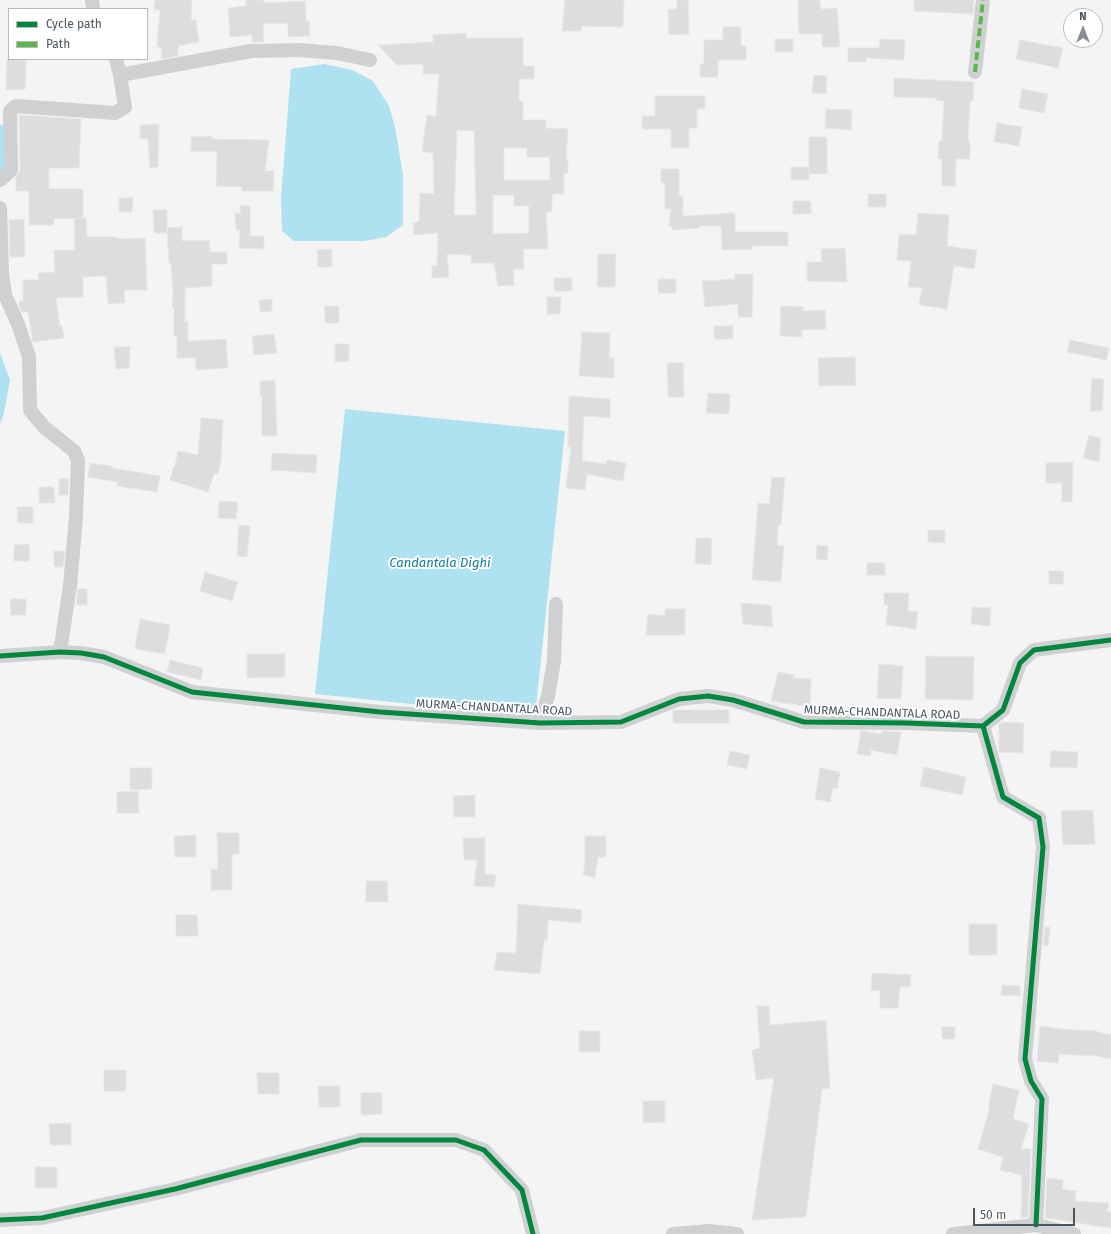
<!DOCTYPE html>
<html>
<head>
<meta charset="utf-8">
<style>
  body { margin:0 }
  #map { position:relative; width:1111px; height:1234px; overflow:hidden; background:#f4f4f4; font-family:"Fira Sans",sans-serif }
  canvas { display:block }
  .legend { position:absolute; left:8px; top:8px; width:140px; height:52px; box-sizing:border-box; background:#fff; border:1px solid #b7bbc0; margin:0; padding:5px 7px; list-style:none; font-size:12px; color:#4a5661 }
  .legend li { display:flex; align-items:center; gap:8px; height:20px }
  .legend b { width:20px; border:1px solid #b7bbc0 }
  .north { position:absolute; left:1063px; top:8px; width:40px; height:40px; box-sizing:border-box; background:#fff; border:1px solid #b7bbc0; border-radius:50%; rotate:0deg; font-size:11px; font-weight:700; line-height:16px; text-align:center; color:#4a5661 }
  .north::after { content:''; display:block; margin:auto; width:14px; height:18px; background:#868d94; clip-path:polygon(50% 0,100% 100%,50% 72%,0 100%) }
  .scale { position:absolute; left:973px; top:1208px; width:102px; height:18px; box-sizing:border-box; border:2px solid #4a5661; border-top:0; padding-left:5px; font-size:12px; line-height:14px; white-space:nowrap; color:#4a5661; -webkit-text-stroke:3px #fff; paint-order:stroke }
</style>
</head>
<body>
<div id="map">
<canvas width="1111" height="1234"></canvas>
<ul class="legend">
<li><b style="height:5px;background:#00873e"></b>Cycle path</li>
<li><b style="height:5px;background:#58b947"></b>Path</li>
</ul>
<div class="north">N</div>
<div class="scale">50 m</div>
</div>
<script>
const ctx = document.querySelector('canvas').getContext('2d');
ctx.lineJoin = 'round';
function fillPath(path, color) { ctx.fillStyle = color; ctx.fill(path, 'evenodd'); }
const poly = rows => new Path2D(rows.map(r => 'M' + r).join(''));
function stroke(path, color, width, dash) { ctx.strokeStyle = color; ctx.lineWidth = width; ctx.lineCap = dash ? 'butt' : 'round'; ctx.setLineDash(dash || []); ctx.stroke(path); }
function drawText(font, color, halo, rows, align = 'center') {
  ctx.font = font + ' "Fira Sans",sans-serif'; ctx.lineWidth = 4; ctx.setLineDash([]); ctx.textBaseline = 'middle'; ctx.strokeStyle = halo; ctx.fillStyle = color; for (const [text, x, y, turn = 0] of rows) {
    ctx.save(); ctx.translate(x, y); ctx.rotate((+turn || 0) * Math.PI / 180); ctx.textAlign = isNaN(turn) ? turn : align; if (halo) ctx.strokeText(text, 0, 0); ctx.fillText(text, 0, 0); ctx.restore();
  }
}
fillPath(poly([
  [324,64,352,70,373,81,389,106,395,127,403,175,403,225,386,237,364,241,294,241,282,231,281,198,291,69],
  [7,124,6,169,0,174,0,125],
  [0,353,10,380,4,413,0,424],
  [345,409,565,431,535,717,315,694]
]), '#aee2f0');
const building = poly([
  [155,0,192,0,191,21,196,20,199,42,178,46,178,56,162,59,161,47,157,47,160,10,154,10,155,0],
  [246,0,264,0,264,3,305,1,306,21,309,21,310,36,288,37,288,23,263,24,264,42,252,42,252,35,230,37,228,8,246,6,246,0],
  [565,0,624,0,623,27,582,26,581,31,562,31,565,0],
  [677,0,688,0,689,34,669,35,668,9,677,9,677,0],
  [798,0,820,0,821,9,837,8,840,47,822,47,822,34,799,34,798,0],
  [914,0,974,0,973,14,914,11,914,0],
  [723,27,741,27,741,46,746,46,746,60,718,60,718,77,700,77,700,64,704,64,704,40,723,40,723,27],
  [466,33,466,38,523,38,523,66,534,66,534,79,519,79,519,101,523,101,523,120,546,120,546,128,568,129,566,159,568,159,568,173,564,173,564,194,552,194,552,212,546,212,548,249,523,249,524,269,513,269,514,285,498,286,494,263,471,263,471,255,447,254,449,277,432,278,432,266,437,266,438,233,414,235,413,223,419,222,420,193,434,194,433,153,422,151,427,115,436,117,439,74,423,74,423,64,397,65,378,45,433,42,433,35,466,33],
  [457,130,474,131,476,215,454,215,457,130],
  [504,148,527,148,527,157,550,157,550,180,504,180,504,148],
  [493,195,514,195,514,206,529,206,529,233,493,234,493,195],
  [775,39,793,39,793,52,775,52,775,39],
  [880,39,905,40,904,60,866,58,866,62,848,62,848,48,879,48,880,39],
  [1020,40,1063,48,1058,68,1016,59,1020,40],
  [7,59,26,59,25,89,6,90,7,59],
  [814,75,827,76,826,94,812,93,814,75],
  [894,78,974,82,973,101,970,101,968,141,970,141,970,159,956,159,955,186,942,186,942,159,938,159,939,141,942,141,944,101,936,100,936,98,894,97,894,78],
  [1022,89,1048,94,1044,113,1019,108,1022,89],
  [655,96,705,96,705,109,697,109,697,128,689,128,689,148,671,148,671,129,642,129,642,116,655,116,655,96],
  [826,109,852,110,851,130,825,128,826,109],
  [19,115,81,119,79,168,49,168,49,189,83,189,83,218,54,219,54,225,29,225,29,191,16,191,16,177,20,170,19,115],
  [997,123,1022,127,1019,146,994,142,997,123],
  [159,124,158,167,150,168,148,139,140,139,140,125,159,124],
  [212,136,212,139,269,140,265,171,274,171,273,191,242,191,242,187,216,186,217,151,191,152,191,137,212,136],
  [809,137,827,137,827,174,809,174,809,137],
  [791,167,809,167,809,180,791,180,791,167],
  [661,169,679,169,679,196,683,196,683,216,735,213,735,232,788,232,788,246,752,246,752,249,722,250,721,226,699,226,699,228,672,230,672,226,669,226,671,209,665,209,665,183,661,183,661,169],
  [868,194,886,194,886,207,868,207,868,194],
  [119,198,133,198,132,212,119,212,119,198],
  [793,201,811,201,811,214,793,214,793,201],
  [241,205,250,206,250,236,264,236,264,249,239,248,240,230,236,230,235,213,240,213,241,205],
  [153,210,167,210,167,233,154,233,153,210],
  [918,213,949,215,947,246,977,250,974,269,954,266,947,309,919,305,922,288,908,287,911,261,897,260,899,234,916,235,918,213],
  [86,218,87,237,116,237,121,239,145,238,147,290,124,290,125,303,108,304,106,276,83,277,83,297,56,298,60,326,62,326,64,338,33,342,28,312,22,312,19,306,19,301,23,301,23,280,39,280,38,273,55,272,54,250,75,250,74,219,86,218],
  [24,219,25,257,10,257,9,220,24,219],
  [182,227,182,241,209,240,210,252,227,252,227,264,212,264,212,286,185,288,185,322,188,322,188,341,226,339,228,368,196,370,195,358,177,358,177,336,174,336,174,308,172,308,173,294,171,263,169,263,167,228,182,227],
  [845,248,847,282,807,281,807,262,822,262,821,249,845,248],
  [332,249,332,267,318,267,317,250,332,249],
  [598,254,616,254,615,287,597,287,598,254],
  [735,274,753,274,752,317,738,317,738,304,705,307,702,281,735,279,735,274],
  [554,278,572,278,572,291,554,291,554,278],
  [658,279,676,279,676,293,658,293,658,279],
  [547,297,561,297,560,314,547,314,547,297],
  [272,299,272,311,260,312,259,300,272,299],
  [325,306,339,306,339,323,325,323,325,306],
  [781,306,803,307,803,311,825,310,826,329,802,330,802,337,780,336,781,306],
  [714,326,733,326,733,339,714,339,714,326],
  [582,332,610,333,609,358,614,358,614,378,579,376,582,332],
  [274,334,277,353,254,355,252,336,274,334],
  [1070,340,1109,348,1106,360,1067,352,1070,340],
  [335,344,349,344,349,361,335,362,335,344],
  [114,347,130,347,129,368,116,369,114,347],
  [855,357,856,385,819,386,818,358,855,357],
  [667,363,683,363,684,397,668,397,667,363],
  [1092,378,1104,379,1102,411,1090,411,1092,378],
  [275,380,277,436,262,436,262,396,260,396,260,381,275,380],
  [708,393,730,394,729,414,706,413,708,393],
  [569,396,610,399,610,418,584,416,582,461,606,464,607,460,626,463,623,481,587,474,585,490,566,488,571,447,568,447,569,396],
  [201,418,223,420,221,460,218,474,214,473,208,492,170,480,174,466,175,466,178,451,198,455,201,418],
  [1089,435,1101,438,1099,462,1083,458,1089,435],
  [272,453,317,455,316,473,271,470,272,453],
  [1073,462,1072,502,1062,502,1062,483,1046,483,1046,463,1073,462],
  [90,463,112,466,112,468,160,476,157,492,117,486,118,482,88,477,90,463],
  [772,477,785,478,781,525,778,525,777,545,784,546,781,582,752,580,758,503,769,504,772,477],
  [59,479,69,479,68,495,59,495,59,479],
  [39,487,54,487,55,503,39,503,39,487],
  [219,501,238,502,236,519,218,518,219,501],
  [17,507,33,507,33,523,18,523,17,507],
  [239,525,250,526,247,557,237,556,239,525],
  [928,530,945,530,945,543,928,542,928,530],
  [696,538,712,538,711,565,695,563,696,538],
  [29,544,30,561,14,561,14,545,29,544],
  [817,545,828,546,827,560,816,559,817,545],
  [54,551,65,551,63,567,54,567,54,551],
  [867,563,885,563,885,575,867,575,867,563],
  [1049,571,1063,571,1064,584,1049,584,1049,571],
  [205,572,238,582,232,601,200,591,205,572],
  [78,589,87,589,87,605,76,605,78,589],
  [884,593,909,593,908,611,918,612,916,629,886,625,888,605,884,605,884,593],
  [10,599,26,599,26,615,11,615,10,599],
  [741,603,771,605,773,627,743,624,741,603],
  [972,607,991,608,990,626,971,624,972,607],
  [665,609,685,609,685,635,646,635,648,614,665,616,665,609],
  [140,619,170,625,165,654,135,649,140,619],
  [247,654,285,654,285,677,247,678,247,654],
  [926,656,974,657,973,700,925,699,926,656],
  [170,660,203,668,201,680,167,672,170,660],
  [879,664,903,666,901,699,877,698,879,664],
  [778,672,794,675,793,678,811,679,810,707,771,701,778,672],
  [673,710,729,710,729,723,673,723,673,710],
  [1002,722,1024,723,1023,753,999,752,999,724,1002,722],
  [861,731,881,734,882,731,901,732,897,755,871,750,870,756,857,754,861,731],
  [730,751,750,755,747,769,727,765,730,751],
  [1051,751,1078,752,1077,768,1050,767,1051,751],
  [924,767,966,777,962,795,920,786,924,767],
  [130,768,152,768,152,789,130,790,130,768],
  [820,768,840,772,837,789,833,788,830,802,815,799,820,768],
  [138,791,139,813,117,813,117,792,138,791],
  [475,795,475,817,454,817,453,796,475,795],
  [1093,810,1095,844,1063,845,1061,811,1093,810],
  [217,833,239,833,239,854,232,854,232,890,211,890,211,869,218,869,217,833],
  [196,835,196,857,175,857,174,836,196,835],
  [585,836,606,836,606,857,598,857,595,877,583,875,585,864,585,836],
  [463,838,485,838,485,874,496,875,494,887,474,886,477,860,464,860,463,838],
  [366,881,387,881,388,902,366,902,366,881],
  [518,904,582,910,581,923,548,920,547,941,544,940,540,974,494,970,497,952,516,953,518,904],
  [176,915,197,915,198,936,176,936,176,915],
  [969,924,997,924,997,955,969,955,969,924],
  [1045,927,1050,927,1048,946,1043,945,1045,927],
  [872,973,911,975,910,987,900,987,898,1008,880,1008,880,991,871,990,872,973],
  [1002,985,1020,986,1020,996,1001,995,1002,985],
  [757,1006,769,1006,770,1025,826,1020,830,1088,822,1089,806,1217,752,1220,774,1078,756,1080,752,1050,760,1048,757,1006],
  [1040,1026,1061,1029,1095,1031,1111,1035,1111,1059,1096,1056,1059,1054,1058,1063,1037,1061,1040,1026],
  [942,1027,955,1027,955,1039,942,1039,942,1027],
  [579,1031,600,1031,600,1052,579,1052,579,1031],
  [104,1070,126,1070,126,1091,104,1091,104,1070],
  [257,1073,279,1073,279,1094,258,1094,257,1073],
  [993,1084,1019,1090,1013,1119,1029,1124,1021,1149,1031,1149,1028,1217,1021,1218,1022,1175,1000,1170,1003,1157,978,1149,990,1107,988,1107,993,1084],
  [318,1086,340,1086,340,1107,319,1107,318,1086],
  [361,1093,382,1093,382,1114,361,1115,361,1093],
  [643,1101,665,1101,665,1122,643,1123,643,1101],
  [71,1123,71,1145,50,1145,49,1124,71,1123],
  [35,1167,57,1167,57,1188,35,1188,35,1167],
  [1047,1178,1063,1180,1062,1189,1076,1191,1075,1201,1109,1203,1107,1211,1111,1212,1111,1228,1045,1218,1047,1178]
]);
fillPath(building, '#ddddde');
stroke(building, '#e5e6e7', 1);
stroke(poly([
  [92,0,93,9],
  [116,59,120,75,251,51,299,50,337,53,370,60],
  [975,72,983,0],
  [0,180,11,170,10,111,16,106,115,113,125,107,120,75],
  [0,208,2,273,5,295,18,324,29,357,30,410,44,427,74,451,78,460,76,517,70,586,60,652],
  [0,656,60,652,81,653,104,657,192,692,380,712,540,723,621,722,679,699,708,696,733,700,804,722,906,723,983,726,1003,710,1020,663,1034,650,1111,640],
  [540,723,548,696,554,661,556,604],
  [983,726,1003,797,1039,818,1043,847,1025,1059,1031,1081,1042,1099,1036,1225],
  [0,1220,42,1218,175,1189,361,1140,456,1140,484,1150,522,1190,533,1234],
  [673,1234,709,1231,737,1234],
  [953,1234,1036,1225,1074,1234]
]), '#ced0d2', 14);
stroke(poly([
  [975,72,983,0]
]), '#58b947', 4, [8, 4]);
stroke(poly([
  [0,656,60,652,81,653,104,657,192,692,380,712,540,723,621,722,679,699,708,696,733,700,804,722,906,723,983,726,1003,710,1020,663,1034,650,1111,640],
  [983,726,1003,797,1039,818,1043,847,1025,1059,1031,1081,1042,1099,1036,1225],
  [0,1220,42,1218,175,1189,361,1140,456,1140,484,1150,522,1190,533,1234]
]), '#00873e', 5);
drawText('12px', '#4a5661', '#fff', [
  ["MURMA-CHANDANTALA ROAD",494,708,3],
  ["MURMA-CHANDANTALA ROAD",882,713,2]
]);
drawText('italic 13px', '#0c7c9b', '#fff', [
  ["Candantala Dighi",440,563]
]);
</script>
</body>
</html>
